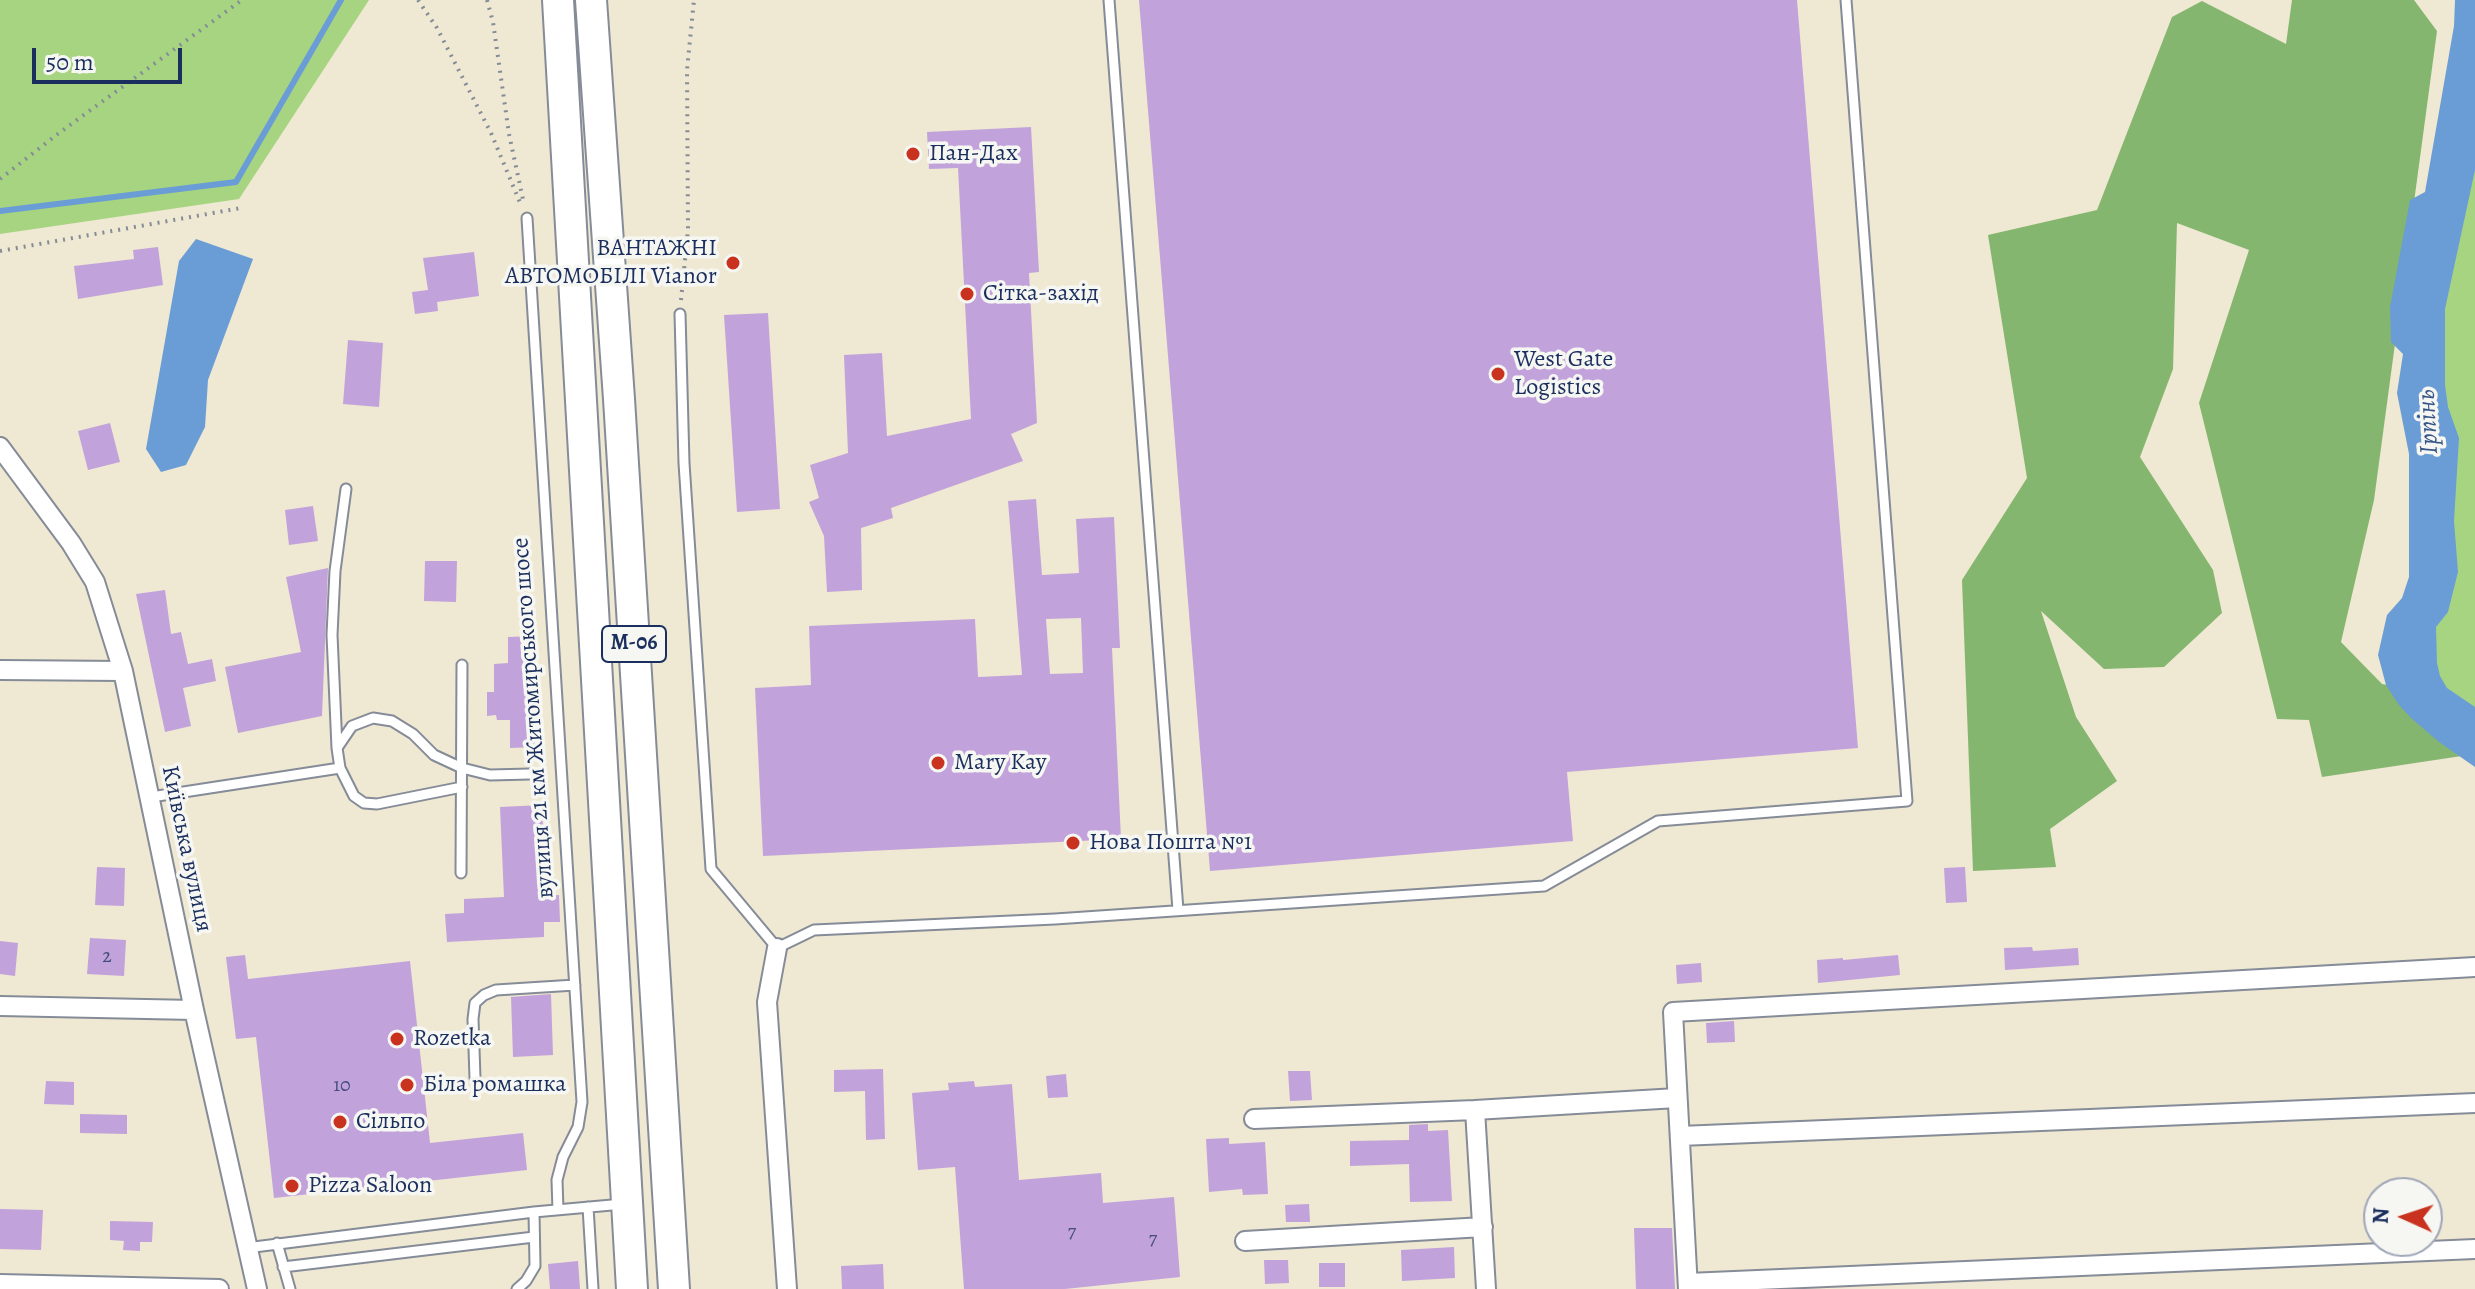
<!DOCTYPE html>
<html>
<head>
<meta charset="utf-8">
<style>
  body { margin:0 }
  #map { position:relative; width:2475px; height:1289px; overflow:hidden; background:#efe8d2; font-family:Alegreya,serif }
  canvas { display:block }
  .north { position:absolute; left:2363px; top:1177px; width:80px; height:80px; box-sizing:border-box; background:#f6f6f2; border:2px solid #9ea6b7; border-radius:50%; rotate:273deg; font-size:22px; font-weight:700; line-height:32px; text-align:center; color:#1b2f5e }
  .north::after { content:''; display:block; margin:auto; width:28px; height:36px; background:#c8321e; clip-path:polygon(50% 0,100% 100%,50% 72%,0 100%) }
  .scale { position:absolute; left:32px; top:48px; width:150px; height:36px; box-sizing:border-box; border:4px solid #1b2f5e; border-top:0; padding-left:10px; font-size:24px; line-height:28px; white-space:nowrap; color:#1b2f5e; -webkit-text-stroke:6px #f6f6f2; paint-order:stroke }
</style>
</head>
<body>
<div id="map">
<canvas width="2475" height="1289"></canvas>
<div class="north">N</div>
<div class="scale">50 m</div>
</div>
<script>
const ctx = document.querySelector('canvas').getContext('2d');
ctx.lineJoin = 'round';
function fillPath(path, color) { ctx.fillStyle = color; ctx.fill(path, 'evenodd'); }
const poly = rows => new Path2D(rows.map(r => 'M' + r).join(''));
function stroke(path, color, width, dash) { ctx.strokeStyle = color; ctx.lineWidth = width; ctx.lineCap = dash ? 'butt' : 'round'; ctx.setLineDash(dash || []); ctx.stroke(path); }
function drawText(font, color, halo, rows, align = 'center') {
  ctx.font = font + ' Alegreya,serif'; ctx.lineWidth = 7; ctx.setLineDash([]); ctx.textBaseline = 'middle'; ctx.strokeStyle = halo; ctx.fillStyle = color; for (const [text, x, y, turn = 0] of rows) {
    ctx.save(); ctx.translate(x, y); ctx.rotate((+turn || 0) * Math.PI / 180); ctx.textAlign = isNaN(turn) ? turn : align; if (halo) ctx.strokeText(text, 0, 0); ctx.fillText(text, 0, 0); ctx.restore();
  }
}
fillPath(poly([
  [0,0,369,0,239,199,0,234],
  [2475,84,2475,725,2412,692,2424,324]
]), '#a7d481');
fillPath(poly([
  [2292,0,2414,0,2437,31,2374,500,2341,642,2382,684,2436,694,2475,754,2322,777,2309,720,2277,719,2199,403,2249,250,2177,223,2173,369,2140,457,2213,570,2222,613,2164,667,2104,669,2041,611,2076,717,2117,781,2050,829,2056,867,1973,871,1962,580,2027,478,1988,235,2097,210,2172,17,2202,1,2286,44]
]), '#85b66f');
fillPath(poly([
  [2455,0,2475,0,2475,170,2445,309,2445,385,2448,407,2459,438,2454,521,2458,572,2448,612,2436,627,2437,663,2440,676,2447,688,2475,707,2475,767,2439,742,2411,718,2399,705,2386,685,2378,655,2387,615,2402,598,2409,577,2409,454,2397,393,2403,354,2391,342,2390,307,2410,200,2425,192,2454,26],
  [196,239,253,259,208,380,205,427,186,465,161,472,146,449,179,261]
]), '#6a9dd5');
stroke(poly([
  [0,211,236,182,341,0]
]), '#6a9dd5', 6);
fillPath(poly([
  [1139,0,1797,0,1858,748,1567,772,1573,841,1210,871],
  [1031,127,1039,272,1029,273,1037,423,1011,434,1023,461,891,508,893,518,861,528,862,590,827,592,824,536,809,502,819,498,810,465,848,453,844,355,882,353,887,436,971,419,958,168,929,169,927,132],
  [158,247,163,285,78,299,74,266,134,259,133,250],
  [474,252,479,296,437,302,438,311,415,314,412,292,428,290,423,258],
  [768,313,780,509,737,512,724,315],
  [348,340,383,343,379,407,343,404],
  [110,423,120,462,88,470,78,431],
  [1036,499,1042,575,1079,573,1076,519,1114,517,1120,648,1112,648,1121,839,763,856,755,688,811,685,809,626,975,619,978,677,1022,675,1008,501],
  [1081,618,1083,673,1050,674,1046,619],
  [313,506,318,541,289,545,285,510],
  [425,561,457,561,456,602,424,601],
  [328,568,322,716,238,733,225,667,301,652,286,577],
  [165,590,171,634,181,632,188,664,212,659,216,681,183,688,191,726,165,732,136,594],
  [532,636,535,747,510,748,510,720,497,720,496,715,487,716,487,692,494,692,494,664,508,663,508,637],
  [542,805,546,896,559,895,560,922,544,922,544,937,447,942,445,914,464,913,464,899,504,897,500,807],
  [97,867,125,868,124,906,95,905],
  [1965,867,1967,902,1946,903,1944,868],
  [90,938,126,940,124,976,87,974],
  [0,941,18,943,15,976,0,974],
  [2032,947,2033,951,2078,948,2079,965,2005,970,2004,948],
  [245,955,248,979,410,961,430,1143,523,1133,527,1170,274,1198,256,1037,236,1039,226,957],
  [1898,955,1900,975,1818,983,1817,960,1843,958,1843,960],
  [1701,963,1702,982,1677,984,1676,965],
  [551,994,553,1055,513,1057,511,997],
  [1734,1021,1735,1042,1707,1043,1706,1023],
  [883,1069,885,1139,866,1140,865,1091,834,1092,834,1070],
  [1288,1071,1310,1071,1312,1100,1290,1101],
  [1066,1074,1068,1097,1048,1098,1046,1076],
  [46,1081,74,1082,74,1105,44,1104],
  [974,1081,975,1087,1012,1084,1019,1180,1101,1173,1103,1203,1174,1197,1180,1277,1065,1289,964,1289,955,1167,918,1170,912,1093,949,1090,948,1083],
  [80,1114,127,1115,127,1134,80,1133],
  [1428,1124,1428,1131,1448,1130,1452,1201,1410,1202,1409,1164,1350,1166,1350,1141,1409,1140,1409,1125],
  [1229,1138,1229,1144,1265,1142,1268,1194,1243,1195,1242,1189,1209,1192,1206,1139],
  [1309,1204,1310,1222,1286,1222,1285,1205],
  [0,1209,43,1210,41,1250,0,1249],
  [110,1221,153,1222,152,1242,140,1242,140,1251,123,1250,124,1241,110,1240],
  [1634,1228,1672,1228,1675,1289,1636,1289],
  [1454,1247,1455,1278,1402,1281,1401,1250],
  [1264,1260,1288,1260,1289,1283,1265,1284],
  [578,1261,580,1289,550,1289,548,1264],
  [1319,1263,1345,1263,1345,1287,1319,1287],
  [883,1264,884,1289,842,1289,841,1266]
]), '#c2a2db');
const service = poly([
  [1109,0,1178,910],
  [527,218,582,1102,578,1127,563,1157,557,1180,558,1210],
  [680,314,684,463,711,869,777,948,814,930,1055,919,1544,886,1658,821,1907,801,1846,0],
  [337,748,332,635,335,571,346,489],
  [462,787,377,804,364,803,354,796,340,768,337,748,352,726,373,718,392,721,413,734,434,755,462,768,490,775,530,774],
  [151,797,340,768],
  [461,873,462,665],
  [475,1078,473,1019,475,1003,484,995,496,990,575,985],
  [588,1207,593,1289],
  [277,1243,290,1289],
  [246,1248,534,1212,623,1204],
  [283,1267,534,1237],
  [517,1289,526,1281,535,1266,534,1212]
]);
const minor = poly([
  [0,447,71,543,95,582,123,671,194,1010,257,1289],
  [0,670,123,671],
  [777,948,767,1002,787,1289],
  [0,1006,194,1010],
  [1254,1119,1475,1110],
  [1680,1136,2475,1103],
  [1245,1241,1483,1227],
  [1688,1283,2475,1249],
  [0,1284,219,1289],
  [1486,1289,1475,1110,1677,1098],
  [1688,1289,1673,1012,2475,967]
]);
const trunk = poly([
  [558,0,632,1289],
  [591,0,619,399,674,1289]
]);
stroke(service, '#858c98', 13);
stroke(minor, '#858c98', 22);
stroke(trunk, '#858c98', 34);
stroke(poly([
  [418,0,437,28,491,133,521,205],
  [487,0,493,22,509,134,524,204],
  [0,179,59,133,242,0],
  [0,251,241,208],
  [681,300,688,230,687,70,694,0]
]), '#858c98', 4, [2, 6]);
stroke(service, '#fff', 9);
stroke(minor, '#fff', 18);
stroke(trunk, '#fff', 30);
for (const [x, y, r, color] of [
  [913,154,8,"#c8321e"],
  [733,263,8,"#c8321e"],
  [967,294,8,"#c8321e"],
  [1498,374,8,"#c8321e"],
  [938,763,8,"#c8321e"],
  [1073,843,8,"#c8321e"],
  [397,1039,8,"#c8321e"],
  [407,1085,8,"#c8321e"],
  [340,1122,8,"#c8321e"],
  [292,1186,8,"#c8321e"]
]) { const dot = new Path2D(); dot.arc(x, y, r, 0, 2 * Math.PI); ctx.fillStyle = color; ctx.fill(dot); stroke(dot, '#f6f6f2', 3); }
drawText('20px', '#454c7d', null, [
  ["2",107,957],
  ["10",342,1086],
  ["7",1072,1232],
  ["7",1153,1239]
]);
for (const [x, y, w] of [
  [634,644,64]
]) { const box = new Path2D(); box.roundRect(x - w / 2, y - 18, w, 36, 6); ctx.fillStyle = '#f6f6f2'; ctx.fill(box); stroke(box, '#1b2f5e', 2); }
drawText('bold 22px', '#1b2f5e', null, [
  ["М-06",634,644]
]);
drawText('24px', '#1b2f5e', '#f6f6f2', [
  ["Пан-Дах",929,154],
  ["ВАНТАЖНІ",717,249,"right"],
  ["АВТОМОБІЛІ Vianor",717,277,"right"],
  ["Сітка-захід",983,294],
  ["West Gate",1514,360],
  ["Logistics",1514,388],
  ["Mary Kay",954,763],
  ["Нова Пошта №1",1089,843],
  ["Rozetka",413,1039],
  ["Біла ромашка",423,1085],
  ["Сільпо",356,1122],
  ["Pizza Saloon",308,1186]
], 'left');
drawText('24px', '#1b2f5e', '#f6f6f2', [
  ["вулиця 21 км Житомирського шосе",534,718,-94],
  ["Київська вулиця",186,849,78]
]);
drawText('italic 26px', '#375688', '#f6f6f2', [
  ["Ірпінь",2429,422,-93]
]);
</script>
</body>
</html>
